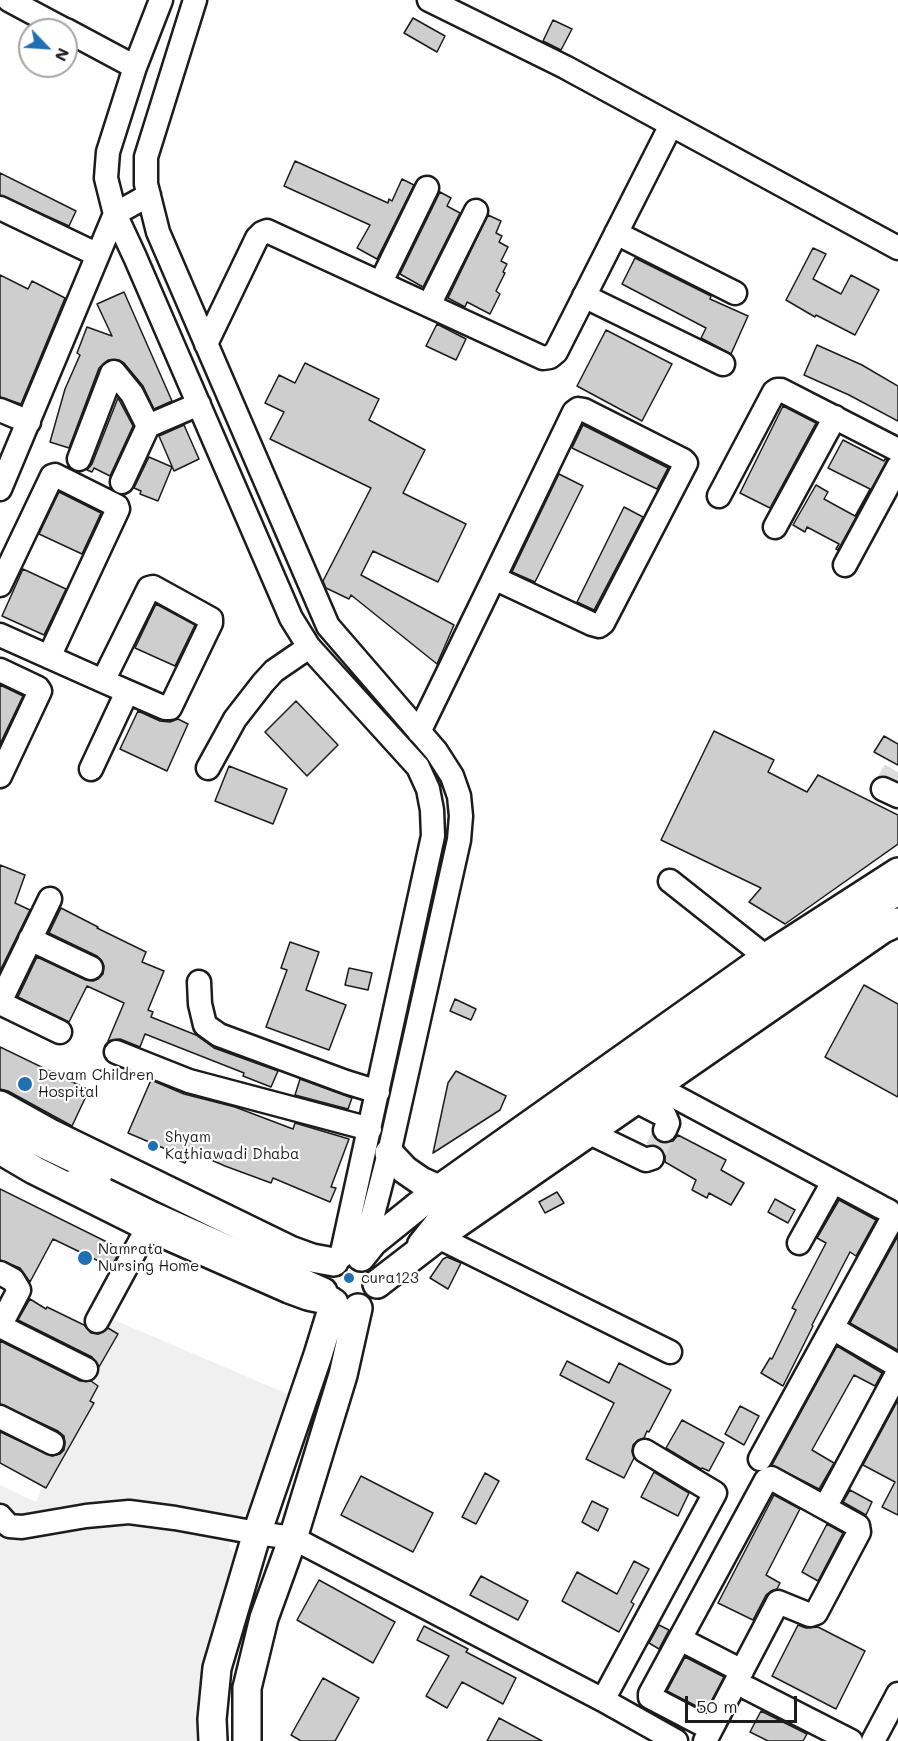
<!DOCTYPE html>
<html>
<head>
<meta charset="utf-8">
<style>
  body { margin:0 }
  #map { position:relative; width:898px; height:1741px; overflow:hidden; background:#fff; font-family:Mali,sans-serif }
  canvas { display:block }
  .north { position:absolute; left:18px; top:18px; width:60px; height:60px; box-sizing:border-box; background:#fff; border:2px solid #a4a4a4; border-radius:50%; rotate:115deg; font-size:16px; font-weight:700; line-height:24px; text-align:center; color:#1c1c1c }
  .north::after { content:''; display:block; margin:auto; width:21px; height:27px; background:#1f6fb2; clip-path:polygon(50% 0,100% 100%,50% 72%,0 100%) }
  .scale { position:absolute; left:685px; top:1696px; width:112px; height:27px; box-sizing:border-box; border:3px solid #1c1c1c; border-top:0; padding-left:8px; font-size:18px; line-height:21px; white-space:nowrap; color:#1c1c1c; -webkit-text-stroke:4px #fff; paint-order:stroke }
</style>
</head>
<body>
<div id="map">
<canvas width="898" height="1741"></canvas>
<div class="north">N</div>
<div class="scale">50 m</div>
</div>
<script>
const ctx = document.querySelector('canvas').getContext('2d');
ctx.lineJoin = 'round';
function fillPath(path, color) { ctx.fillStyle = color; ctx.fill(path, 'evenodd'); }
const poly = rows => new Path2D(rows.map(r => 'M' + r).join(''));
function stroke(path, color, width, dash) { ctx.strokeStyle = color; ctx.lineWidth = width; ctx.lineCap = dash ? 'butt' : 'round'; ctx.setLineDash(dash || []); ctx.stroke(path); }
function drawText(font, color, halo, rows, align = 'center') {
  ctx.font = font + ' Mali,sans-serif'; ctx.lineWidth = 4.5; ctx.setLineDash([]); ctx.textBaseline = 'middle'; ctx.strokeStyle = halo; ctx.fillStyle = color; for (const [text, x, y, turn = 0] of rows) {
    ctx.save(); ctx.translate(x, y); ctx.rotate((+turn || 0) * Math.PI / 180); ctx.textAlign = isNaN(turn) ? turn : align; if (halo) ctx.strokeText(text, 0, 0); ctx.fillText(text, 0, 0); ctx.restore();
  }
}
fillPath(poly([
  [112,1319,297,1398,263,1497,234,1522,229,1547,240,1561,200,1706,204,1741,0,1741,0,1485,36,1502]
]), '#f0f0f0');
const building = poly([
  [413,18,445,36,437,52,404,33,413,18],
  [553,20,572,29,561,50,543,41,553,20],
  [295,161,388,203,389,199,392,201,402,179,414,185,377,259,357,248,370,225,284,186,295,161],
  [0,173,76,211,69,226,0,195,0,173],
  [440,192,451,198,447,206,460,213,423,287,400,274,440,192],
  [488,215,501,221,496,233,502,236,499,242,508,247,501,261,507,264,503,272,505,273,496,291,500,294,490,314,467,302,465,307,448,298,488,215],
  [813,248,826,254,813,279,841,294,851,275,879,290,855,335,816,315,815,317,786,300,813,248],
  [635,258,711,296,710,299,748,316,731,354,701,338,706,328,622,284,635,258],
  [0,275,28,289,32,281,65,298,21,404,0,397,0,275],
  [124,292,172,401,154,409,143,386,124,363,119,360,108,360,99,368,69,448,50,442,65,389,80,355,77,353,87,327,112,336,97,304,124,292],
  [437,324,466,339,456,360,426,346,437,324],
  [606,330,672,364,642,421,577,386,606,330],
  [817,345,862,365,898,386,898,421,849,395,804,375,817,345],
  [305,363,379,399,369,420,425,450,403,493,466,524,438,582,373,551,361,575,454,625,437,664,351,595,349,599,326,588,323,581,371,488,270,439,284,412,265,403,279,375,295,383,305,363],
  [118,398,133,426,110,476,94,468,92,472,87,470,92,464,118,398],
  [783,406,816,423,770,508,740,493,783,406],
  [184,425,199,459,174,471,159,436,184,425],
  [583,425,668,468,657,489,572,448,583,425],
  [843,440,884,461,885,459,887,460,838,550,836,549,839,544,807,527,805,532,793,525,816,485,828,492,824,499,855,516,870,489,828,468,843,440],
  [149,457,172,467,158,501,140,494,141,491,134,488,149,457],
  [559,474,583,486,535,582,512,572,559,474],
  [59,492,101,513,82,554,39,534,59,492],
  [624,507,643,517,594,610,577,602,624,507],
  [23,569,66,589,44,635,2,616,23,569],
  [156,604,195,625,175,666,135,648,156,604],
  [0,685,23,696,0,744,0,685],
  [296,701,338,745,307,776,265,732,296,701],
  [138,711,160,721,170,722,178,719,188,724,167,771,120,749,138,711],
  [714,731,774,760,768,772,807,792,818,775,898,815,898,844,785,924,749,902,761,888,661,840,714,731],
  [884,736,898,744,898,765,874,752,884,736],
  [229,766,287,789,273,824,215,801,229,766],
  [0,865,25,875,15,903,30,910,0,971,0,865],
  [61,908,98,927,97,928,146,952,142,962,164,971,148,1010,153,1012,151,1017,196,1035,214,1048,278,1071,271,1087,243,1076,244,1073,145,1034,140,1047,120,1039,108,1041,124,1003,87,986,69,1022,18,997,37,957,86,980,93,981,98,979,103,974,104,966,102,961,97,956,49,933,61,908],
  [290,942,319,952,306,990,346,1005,329,1050,266,1027,287,970,281,968,290,942],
  [349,968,372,973,368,990,345,985,349,968],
  [864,985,898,1004,898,1097,825,1057,864,985],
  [455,999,476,1009,471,1020,450,1011,455,999],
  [0,1047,89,1090,72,1126,8,1091,0,1089,0,1047],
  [456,1071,506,1096,500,1110,433,1153,448,1083,456,1071],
  [300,1079,352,1098,348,1109,295,1095,300,1079],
  [151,1080,184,1094,235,1107,293,1129,295,1123,349,1139,331,1187,336,1188,330,1202,273,1178,271,1183,225,1166,191,1151,185,1163,166,1155,168,1150,128,1133,151,1080],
  [678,1135,726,1160,721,1170,744,1183,731,1205,709,1193,707,1198,692,1190,696,1180,665,1162,665,1153,660,1147,662,1143,673,1141,678,1135],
  [0,1189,121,1249,111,1267,53,1239,30,1282,20,1268,0,1260,0,1189],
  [557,1192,564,1203,545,1213,539,1202,557,1192],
  [775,1199,795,1210,788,1223,768,1212,775,1199],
  [839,1200,876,1220,856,1256,850,1252,812,1325,813,1326,783,1386,761,1373,770,1358,772,1359,796,1310,792,1308,826,1243,817,1238,839,1200],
  [898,1236,898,1350,850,1323,898,1236],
  [447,1257,461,1263,448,1289,430,1278,443,1259,447,1257],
  [30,1299,46,1309,47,1307,84,1325,91,1333,98,1334,108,1328,118,1334,99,1367,92,1357,18,1320,30,1299],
  [0,1341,80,1381,91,1381,98,1386,90,1401,94,1403,46,1488,0,1463,0,1432,52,1456,60,1454,64,1450,65,1443,64,1436,58,1431,0,1404,0,1341],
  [837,1346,882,1373,875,1386,854,1375,812,1450,834,1463,819,1489,772,1465,837,1346],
  [567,1361,609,1383,619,1363,671,1390,649,1432,647,1431,644,1438,638,1440,633,1445,632,1451,634,1458,624,1478,586,1459,614,1403,560,1375,567,1361],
  [898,1400,898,1515,882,1507,895,1482,863,1465,898,1400],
  [740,1406,759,1416,744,1445,725,1434,740,1406],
  [682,1420,724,1443,709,1471,702,1468,701,1469,666,1448,682,1420],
  [654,1472,689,1493,678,1516,641,1497,654,1472],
  [485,1473,499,1481,476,1524,462,1517,485,1473],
  [361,1476,433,1513,413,1552,341,1515,361,1476],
  [850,1490,872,1502,866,1515,843,1502,850,1490],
  [774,1495,800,1509,766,1575,780,1583,777,1589,771,1591,766,1595,753,1620,718,1603,774,1495],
  [592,1501,608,1509,598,1531,582,1522,592,1501],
  [827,1524,843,1533,818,1581,802,1572,827,1524],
  [634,1561,649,1569,631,1602,634,1604,619,1632,562,1601,577,1572,617,1594,634,1561],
  [481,1576,528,1601,518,1620,470,1595,481,1576],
  [319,1580,395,1622,373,1663,297,1620,319,1580],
  [659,1625,669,1630,659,1649,649,1643,659,1625],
  [798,1625,806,1628,818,1627,865,1651,836,1709,772,1676,798,1625],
  [424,1626,468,1649,466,1652,516,1678,503,1704,462,1682,447,1708,426,1696,449,1656,417,1640,424,1626],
  [685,1657,724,1677,706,1711,667,1691,685,1657],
  [323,1678,359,1698,335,1741,301,1741,291,1735,323,1678],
  [761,1711,807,1734,803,1741,768,1741,750,1732,761,1711],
  [499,1718,542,1741,487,1741,499,1718]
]);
fillPath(building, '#cecece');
stroke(building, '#1c1c1c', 1.5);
stroke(poly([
  [883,789,898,764],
  [652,1158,665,1130]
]), '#ddd', 22, [22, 11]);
const minor = poly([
  [9,0,65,30],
  [161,0,135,67,108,152,106,178,115,214,135,257,291,618,309,647,418,767,428,789,432,810,433,836,341,1257],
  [195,0,146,157,146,184,158,232,328,626,436,751,452,776,459,796,461,816,459,840,389,1153,370,1226,358,1254],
  [429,0,565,67,898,248],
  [66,30,135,67],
  [0,208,98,255],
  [616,233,735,293],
  [381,282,427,188],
  [584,296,723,364],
  [429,305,476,211],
  [206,344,257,238,262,233,267,231,543,358,550,357,556,352,671,125],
  [0,410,29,422],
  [79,459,112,373,114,372,132,394,148,426,199,404],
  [122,482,148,426],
  [0,489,115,214,149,195],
  [719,496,774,392,777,390,781,390,898,450],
  [775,527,835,417],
  [845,565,898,467],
  [0,585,52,476,55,475,117,506,118,509,49,657],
  [0,635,103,681,165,708,170,708,211,623,211,619,153,587,149,588,103,681],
  [0,670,38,688,40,691,0,776],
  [419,732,494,578,574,412,578,409,584,410,683,460,686,463,603,623,599,626,592,624,494,578],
  [208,768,235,719,263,683,274,671,309,647],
  [91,769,127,692],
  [883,789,898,796],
  [670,881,766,957],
  [30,939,91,968],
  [199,982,200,1004,205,1025,219,1035,346,1082,378,1092],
  [0,1002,50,899],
  [0,1003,60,1032],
  [116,1052,189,1081,370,1129],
  [657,1087,881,1207,889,1211,893,1217,760,1459],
  [636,1101,665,1116,668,1123,665,1130],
  [0,1126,101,1174],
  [590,1133,646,1160,652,1158],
  [78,1177,150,1212,325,1290],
  [438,1237,670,1352],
  [799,1243,833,1182],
  [419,1244,446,1210,465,1194,898,893],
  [0,1273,13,1280,19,1290,0,1326],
  [97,1321,148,1227],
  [0,1326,86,1369],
  [834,1329,898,1366],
  [0,1417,52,1443],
  [828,1502,898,1372],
  [0,1516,9,1526,22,1527,86,1516,129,1512,175,1518,257,1533,293,1538,603,1700,676,1741],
  [680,1639,742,1671],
  [749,1689,851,1741],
  [603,1700,715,1493,645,1451],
  [705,1741,778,1602,810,1615,816,1613,859,1532,858,1526,771,1478,766,1480,650,1694,650,1697,711,1729],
  [873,1741,898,1694]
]);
const major = poly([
  [0,1105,52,1134,290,1250,312,1258,334,1262],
  [0,1150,34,1170,148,1227,289,1289,308,1296,331,1301],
  [389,1153,405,1170,421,1181,439,1189],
  [361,1257,373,1242,439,1189,766,957,898,872],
  [377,1284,438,1237,883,929,898,922],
  [213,1741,212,1719,217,1668,257,1533,318,1355,334,1303],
  [247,1741,247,1688,264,1618,293,1538,343,1375,358,1308]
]);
stroke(minor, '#1c1c1c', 27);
stroke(major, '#1c1c1c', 32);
stroke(minor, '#fff', 22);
stroke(major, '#fff', 27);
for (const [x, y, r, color] of [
  [25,1084,8,"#1f6fb2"],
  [153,1146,6,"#1f6fb2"],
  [85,1258,8,"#1f6fb2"],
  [349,1278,6,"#1f6fb2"]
]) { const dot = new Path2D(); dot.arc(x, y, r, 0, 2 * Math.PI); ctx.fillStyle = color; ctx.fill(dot); stroke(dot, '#fff', 2); }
drawText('15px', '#1c1c1c', '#fff', [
  ["Devam Children",38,1075],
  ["Hospital",38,1092],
  ["Shyam",165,1137],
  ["Kathiawadi Dhaba",165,1154],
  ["Namrata",98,1249],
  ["Nursing Home",98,1266],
  ["cura123",361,1278]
], 'left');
</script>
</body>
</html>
